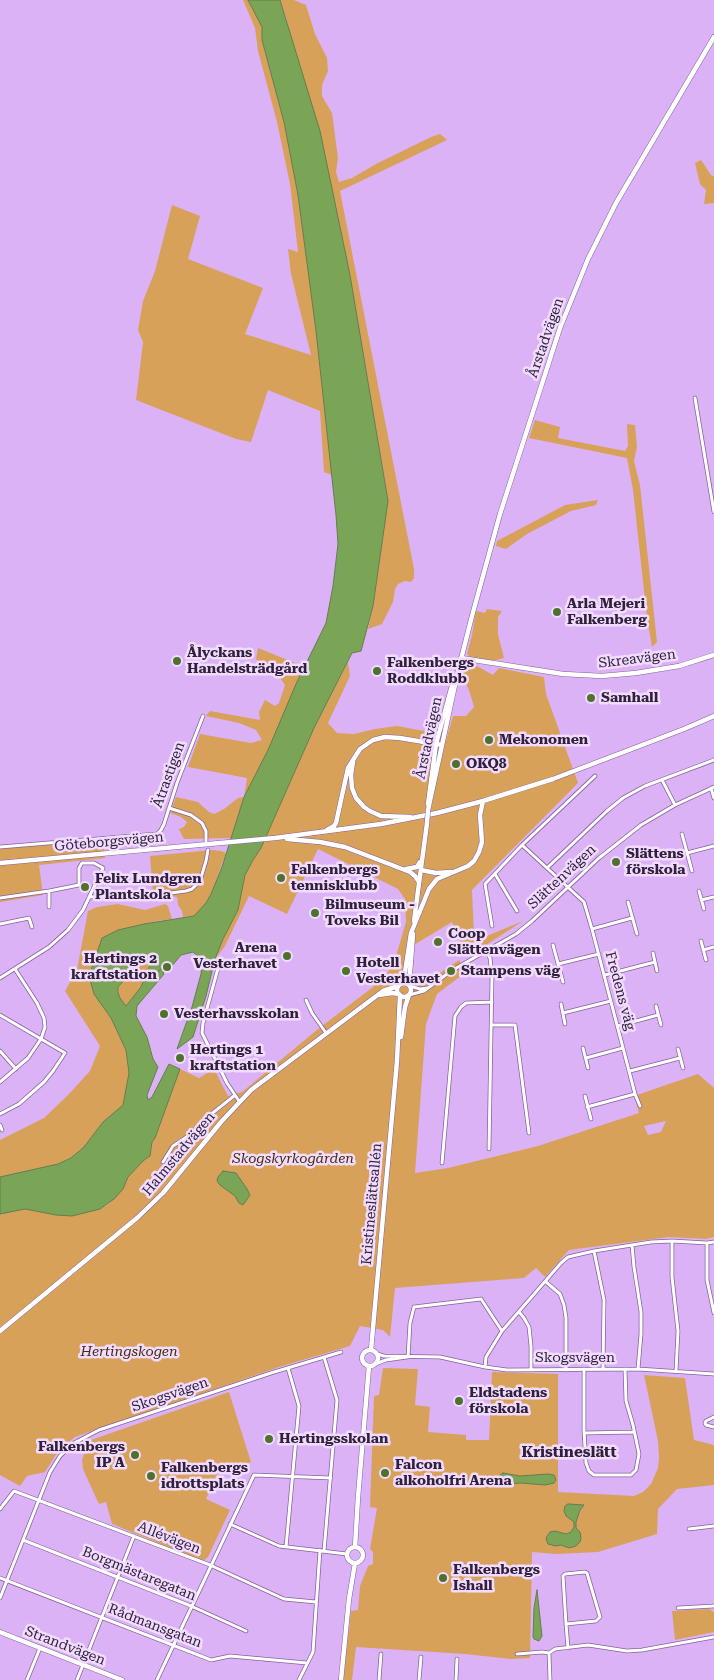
<!DOCTYPE html>
<html>
<head>
<meta charset="utf-8">
<style>
  body { margin:0 }
  canvas { display:block; background:#dbb2f6 }
</style>
</head>
<body>
<canvas width="714" height="1680"></canvas>
<script>
const ctx = document.querySelector('canvas').getContext('2d');
ctx.lineJoin = 'round';
function fillPath(path, color) { ctx.fillStyle = color; ctx.fill(path, 'evenodd'); }
const poly = rows => new Path2D(rows.map(r => 'M' + r).join(''));
function stroke(path, color, width, dash) { ctx.strokeStyle = color; ctx.lineWidth = width; ctx.lineCap = dash ? 'butt' : 'round'; ctx.setLineDash(dash || []); ctx.stroke(path); }
function drawText(font, color, halo, rows, align = 'center') {
  ctx.font = font + ' "Roboto Serif",serif'; ctx.lineWidth = 5; ctx.setLineDash([]); ctx.textBaseline = 'middle'; ctx.strokeStyle = halo; ctx.fillStyle = color; for (const [text, x, y, turn = 0] of rows) {
    ctx.save(); ctx.translate(x, y); ctx.rotate((+turn || 0) * Math.PI / 180); ctx.textAlign = isNaN(turn) ? turn : align; if (halo) ctx.strokeText(text, 0, 0); ctx.fillText(text, 0, 0); ctx.restore();
  }
}
fillPath(poly([
  [243,0,248,0,262,27,262,40,284,122,298,195,316,331,332,475,324,472,320,411,268,390,251,442,236,439,136,400,143,342,138,330,143,301,155,271,172,205,200,216,188,259,263,288,245,334,311,355,291,274,288,249,298,252,290,184,277,122,258,51,255,28],
  [280,0,294,0,306,5,315,34,327,58,328,71,322,85,322,96,332,113,338,158,336,172,339,182,352,178,376,164,431,137,440,134,447,140,340,191,414,569,414,578,411,582,405,581,398,584,395,589,393,602,382,624,368,629,373,606,388,500,350,275,286,17],
  [701,160,711,175,714,176,714,203,704,204,706,190,700,184,695,163],
  [535,420,560,427,558,438,625,451,628,446,627,424,635,425,637,447,634,461,640,485,657,642,652,647,647,618,633,490,627,458,529,438],
  [598,500,596,505,571,511,527,534,506,549,496,546,497,541,565,505],
  [487,609,502,611,498,617,498,634,504,658,493,661,470,657,467,654,472,635,476,611,485,613],
  [258,648,305,667,268,750,244,797,232,838,184,839,179,829,184,827,187,822,181,817,170,813,176,797,198,802,209,812,214,814,224,809,238,798,244,797,247,778,188,767,200,734,251,743,262,740,256,730,239,723,206,716,210,711,260,720,259,712,265,700,275,706,279,703,285,685,277,674,259,662,256,659],
  [348,662,350,676,328,723,337,733,354,734,375,729,397,726,430,732,446,740,453,716,466,716,474,707,469,690,462,676,466,667,477,666,493,675,499,668,544,677,546,694,578,783,472,890,474,935,482,938,523,921,483,947,466,955,452,922,414,945,413,971,414,978,420,983,428,981,459,960,466,972,437,994,426,1024,415,1173,448,1168,538,1146,639,1113,634,1096,698,1074,714,1088,714,1237,706,1239,669,1237,569,1250,545,1277,536,1268,524,1278,395,1288,390,1337,383,1330,360,1326,350,1346,279,1367,75,1437,59,1450,45,1472,27,1476,20,1486,0,1475,0,1214,25,1209,56,1215,100,1209,107,1205,114,1199,128,1177,143,1161,147,1159,151,1152,152,1142,155,1138,180,1069,199,1078,214,1069,228,1096,242,1092,318,1029,373,987,388,972,394,963,406,922,405,899,398,889,318,849,287,914,249,896,225,946,215,959,223,939,238,910,245,875,253,860,261,848,314,728],
  [666,1121,661,1132,648,1135,644,1126],
  [103,840,105,858,39,865,43,895,0,902,0,846],
  [212,850,221,851,226,853,211,894,206,903,194,916,183,917,182,911,178,905,177,897,153,893,150,856],
  [118,904,145,910,165,904,168,906,172,919,157,921,134,927,94,961,89,976,94,994,111,1018,126,1050,129,1073,123,1106,103,1122,84,1147,71,1158,58,1164,0,1177,0,1140,44,1118,69,1094,90,1071,100,1046,65,991,77,970,88,911,97,907],
  [151,961,141,987,126,1006,120,998,118,987,130,974,136,962],
  [383,1368,418,1369,415,1405,430,1407,428,1432,466,1435,466,1440,489,1440,492,1372,558,1374,558,1492,634,1496,643,1492,651,1484,658,1468,659,1458,658,1441,644,1375,685,1378,694,1440,714,1445,714,1485,677,1489,658,1509,657,1534,598,1552,556,1554,532,1552,530,1658,511,1659,465,1654,356,1647,352,1680,343,1680,351,1611,358,1610,360,1586,368,1566,373,1564,373,1552,370,1549,377,1508,370,1507,374,1396,379,1395],
  [574,1504,583,1506,580,1510,576,1522,576,1528,580,1532,580,1542,576,1546,569,1548,561,1545,548,1534,553,1531,564,1534,571,1532,574,1527,574,1522,566,1516],
  [229,1392,251,1462,217,1474,206,1499,230,1510,208,1557,203,1561,112,1524,106,1502,99,1504,97,1500,83,1469,82,1460,85,1451,91,1440],
  [709,1609,714,1612,714,1632,675,1640,672,1611]
]), '#d8a15a');
const water = poly([
  [248,0,280,0,320,131,350,275,388,501,373,606,361,651,352,653,314,728,261,848,253,860,245,875,238,910,223,939,215,959,206,996,193,1037,177,1049,192,1007,201,974,202,959,193,952,181,955,171,967,166,963,157,973,163,968,166,970,163,973,164,974,137,1006,136,1016,147,1037,153,1059,158,1067,147,1095,148,1100,152,1097,169,1064,180,1069,155,1138,152,1142,150,1156,143,1161,128,1177,123,1189,114,1199,100,1209,72,1216,56,1215,25,1209,0,1214,0,1177,58,1164,71,1158,84,1147,103,1122,123,1105,129,1073,126,1050,111,1018,94,994,89,976,102,938,118,930,144,924,194,916,206,903,211,894,222,867,244,797,268,750,296,684,326,623,333,586,338,544,336,515,316,331,298,195,284,122,262,40,262,27,248,0],
  [136,962,151,962,141,987,126,1006,120,998,118,992,118,987,130,974,136,962],
  [223,1171,236,1173,247,1189,250,1195,243,1205,239,1203,235,1196,220,1185,217,1181,218,1177,223,1171],
  [503,1473,520,1476,548,1474,554,1475,556,1480,554,1483,545,1485,521,1483,508,1484,499,1480,500,1475,503,1473],
  [568,1504,584,1505,580,1510,576,1522,576,1528,580,1532,581,1538,580,1542,576,1546,569,1548,561,1545,556,1546,548,1544,546,1538,550,1532,555,1531,566,1534,571,1532,574,1527,574,1522,566,1516,564,1511,565,1506,568,1504],
  [537,1590,542,1636,539,1641,534,1639,533,1637,534,1608,537,1590]
]);
fillPath(water, '#7ba556');
stroke(water, '#647d4e', 1);
const street = poly([
  [695,398,714,512],
  [662,780,675,805],
  [711,788,714,798],
  [169,808,191,815,202,823,206,831,206,841],
  [682,834,692,871],
  [522,845,584,902,592,929,635,1094,640,1106],
  [0,847,157,834,161,830,164,824,177,783,203,716],
  [687,853,714,846],
  [547,868,607,811,623,798,645,786,714,760],
  [495,874,517,911],
  [699,891,704,909],
  [89,897,163,894,186,891,192,889,200,881,206,861,208,850],
  [0,898,49,891,49,907],
  [701,900,714,897],
  [628,902,637,934],
  [0,924,29,918,32,927],
  [492,926,485,884,522,845,595,776],
  [592,929,632,918],
  [701,941,706,960],
  [553,945,563,982],
  [703,950,714,947],
  [486,951,490,958,492,976,489,1149],
  [653,953,657,971],
  [220,961,203,1023,202,1033,227,1083,239,1101],
  [558,964,599,954],
  [605,975,655,962],
  [0,978,49,947,68,930,83,910,103,868,94,863,82,863,79,868,79,885,49,891],
  [410,986,420,989,427,988],
  [409,995,424,991,451,971,516,934,532,921,599,858,641,825,675,805,714,787],
  [306,1000,312,1013,326,1033],
  [561,1004,565,1024],
  [656,1006,661,1025],
  [563,1013,611,1001],
  [0,1015,65,1053,53,1071,44,1082,19,1104,0,1114],
  [492,1025,515,1025,529,1133],
  [618,1026,658,1015],
  [583,1048,588,1068],
  [678,1049,683,1068],
  [0,1051,16,1069],
  [586,1058,623,1048],
  [630,1071,680,1058],
  [0,1082,28,1058,41,1039,45,1027,44,1018,37,1003,15,969],
  [585,1096,591,1119],
  [587,1107,635,1094],
  [0,1125,2,1130],
  [163,1162,173,1146,191,1134,205,1119,234,1096],
  [442,1163,455,1016,461,1007,466,1003,492,1002],
  [672,1241,672,1277,678,1331,676,1371],
  [707,1243,707,1280,714,1313],
  [632,1245,634,1267,641,1312,641,1334,638,1369],
  [594,1251,604,1300,603,1369],
  [546,1282,560,1294,564,1305,566,1318,566,1370],
  [519,1312,524,1318,529,1327,531,1346,531,1370],
  [377,1354,384,1356,440,1357,485,1367,507,1370,638,1369,714,1374],
  [408,1357,410,1323,414,1307,481,1299,502,1331],
  [375,1364,386,1360,407,1357],
  [485,1367,486,1357,502,1331,561,1263,568,1257,594,1251,651,1242,672,1241,707,1243,714,1242],
  [584,1369,584,1431,586,1463,589,1471,594,1475,631,1475,636,1470,639,1454,633,1425,626,1401,625,1369],
  [714,1417,706,1421,705,1423,706,1425,714,1427],
  [585,1433,634,1432],
  [0,1509,14,1491,210,1565,284,1599,316,1602],
  [230,1524,279,1546,347,1554],
  [689,1529,714,1526],
  [23,1540,191,1606,246,1631],
  [286,1547,299,1406,288,1368],
  [324,1551,337,1400,324,1357],
  [0,1578,211,1660,230,1656,307,1663],
  [0,1598,50,1472,60,1456,74,1443,99,1430,271,1373,341,1352],
  [678,1608,714,1606],
  [566,1624,596,1621,600,1617,587,1573,585,1572,565,1574,563,1576,566,1624,568,1648],
  [549,1653,550,1680],
  [517,1654,542,1652,549,1653,555,1649,588,1645,627,1651,642,1650,714,1637],
  [27,1680,40,1648],
  [77,1680,134,1536],
  [157,1680,254,1475,331,1478],
  [299,1680,313,1652,320,1550],
  [379,1680,381,1654],
  [419,1680,421,1657],
  [456,1680,457,1659]
]);
const secondary = poly([
  [461,658,563,674,602,676,636,673,679,666,714,655],
  [459,676,466,663,472,660],
  [353,762,351,775,352,788,356,798,364,807,370,811,381,816,410,817],
  [428,804,436,744,453,682],
  [428,810,458,671,472,616,500,514,560,328,588,259,616,203,714,37],
  [327,830,334,826,336,823,348,768,360,749,373,740,385,737,400,738,442,745],
  [287,839,320,842,345,847,410,872,415,876,419,882],
  [0,863,275,838,381,824,437,813,483,801,553,779,684,729,714,716],
  [406,869,417,867,420,862],
  [421,870,436,873,451,872],
  [414,921,427,823],
  '397 990a7 7 0 1 1 14 0a7 7 0 1 1-14 0Z',
  [400,984,405,972,411,933,429,889,437,879,468,866,474,861,479,852,482,842,480,815,483,801],
  [409,985,413,934],
  [379,995,392,993,399,994],
  [401,1037,405,1007,409,995],
  [0,1331,137,1218,163,1193,221,1122,251,1090,383,991,398,986],
  [371,1350,397,1061,400,995],
  '362 1358a8 8 0 1 1 16 0a8 8 0 1 1-16 0Z',
  '347 1555a8 8 0 1 1 16 0a8 8 0 1 1-16 0Z',
  [355,1547,358,1497,369,1366],
  [0,1632,122,1680],
  [341,1680,349,1599,355,1563]
]);
stroke(street, '#86609e', 4.5);
stroke(secondary, '#86609e', 5.5);
stroke(street, '#fff', 3);
stroke(secondary, '#fff', 4.5);
const secondaryBridge = poly([
  [427,823,428,810]
]);
stroke(secondaryBridge, '#86609e', 5.5, []);
stroke(secondaryBridge, '#fff', 4.5);
for (const [x, y, r, color] of [
  [557,612,5,"#4e722b"],
  [177,661,5,"#4e722b"],
  [377,671,5,"#4e722b"],
  [591,698,5,"#4e722b"],
  [489,740,5,"#4e722b"],
  [456,764,5,"#4e722b"],
  [616,862,5,"#4e722b"],
  [281,878,5,"#4e722b"],
  [85,887,5,"#4e722b"],
  [315,913,5,"#4e722b"],
  [438,942,5,"#4e722b"],
  [287,956,5,"#4e722b"],
  [167,967,5,"#4e722b"],
  [346,971,5,"#4e722b"],
  [451,971,5,"#4e722b"],
  [164,1014,5,"#4e722b"],
  [180,1058,5,"#4e722b"],
  [459,1401,5,"#4e722b"],
  [269,1439,5,"#4e722b"],
  [135,1455,5,"#4e722b"],
  [385,1473,5,"#4e722b"],
  [151,1476,5,"#4e722b"],
  [443,1578,5,"#4e722b"]
]) { const dot = new Path2D(); dot.arc(x, y, r, 0, 2 * Math.PI); ctx.fillStyle = color; ctx.fill(dot); stroke(dot, '#f1dcff', 2); }
drawText('14px', '#30203a', '#f1dcff', [
  ["Årstadvägen",546,338,-71],
  ["Skreavägen",637,659,-7],
  ["Årstadvägen",429,738,-78],
  ["Ätrastigen",169,775,-70],
  ["Göteborgsvägen",109,842,-5],
  ["Slättenvägen",562,877,-43],
  ["Fredens väg",620,991,75],
  ["Halmstadvägen",179,1154,-50],
  ["Kristineslättsallén",372,1204,-85],
  ["Skogsvägen",575,1358],
  ["Skogsvägen",170,1395,-19],
  ["Allévägen",169,1538,21],
  ["Borgmästaregatan",139,1574,22],
  ["Rådmansgatan",155,1626,21],
  ["Strandvägen",65,1646,21]
]);
drawText('bold 14px', '#30203a', '#f1dcff', [
  ["Arla Mejeri",567,604],
  ["Falkenberg",567,620],
  ["Ålyckans",187,653],
  ["Handelsträdgård",187,669],
  ["Falkenbergs",387,663],
  ["Roddklubb",387,679],
  ["Samhall",601,698],
  ["Mekonomen",499,740],
  ["OKQ8",466,764],
  ["Slättens",626,854],
  ["förskola",626,870],
  ["Falkenbergs",291,870],
  ["tennisklubb",291,886],
  ["Felix Lundgren",95,879],
  ["Plantskola",95,895],
  ["Bilmuseum -",325,905],
  ["Toveks Bil",325,921],
  ["Coop",448,934],
  ["Slättenvägen",448,950],
  ["Arena",277,948,"right"],
  ["Vesterhavet",277,964,"right"],
  ["Hertings 2",157,959,"right"],
  ["kraftstation",157,975,"right"],
  ["Hotell",356,963],
  ["Vesterhavet",356,979],
  ["Stampens väg",461,971],
  ["Vesterhavsskolan",174,1014],
  ["Hertings 1",190,1050],
  ["kraftstation",190,1066],
  ["Eldstadens",469,1393],
  ["förskola",469,1409],
  ["Hertingsskolan",279,1439],
  ["Falkenbergs",125,1447,"right"],
  ["IP A",125,1463,"right"],
  ["Falcon",395,1465],
  ["alkoholfri Arena",395,1481],
  ["Falkenbergs",161,1468],
  ["idrottsplats",161,1484],
  ["Falkenbergs",453,1570],
  ["Ishall",453,1586]
], 'left');
drawText('italic 14px', '#442c09', '#f1dcff', [
  ["Skogskyrkogården",293,1159],
  ["Hertingskogen",129,1352]
]);
drawText('bold 15px', '#30203a', '#f1dcff', [
  ["Kristineslätt",569,1453]
]);
</script>
</body>
</html>
